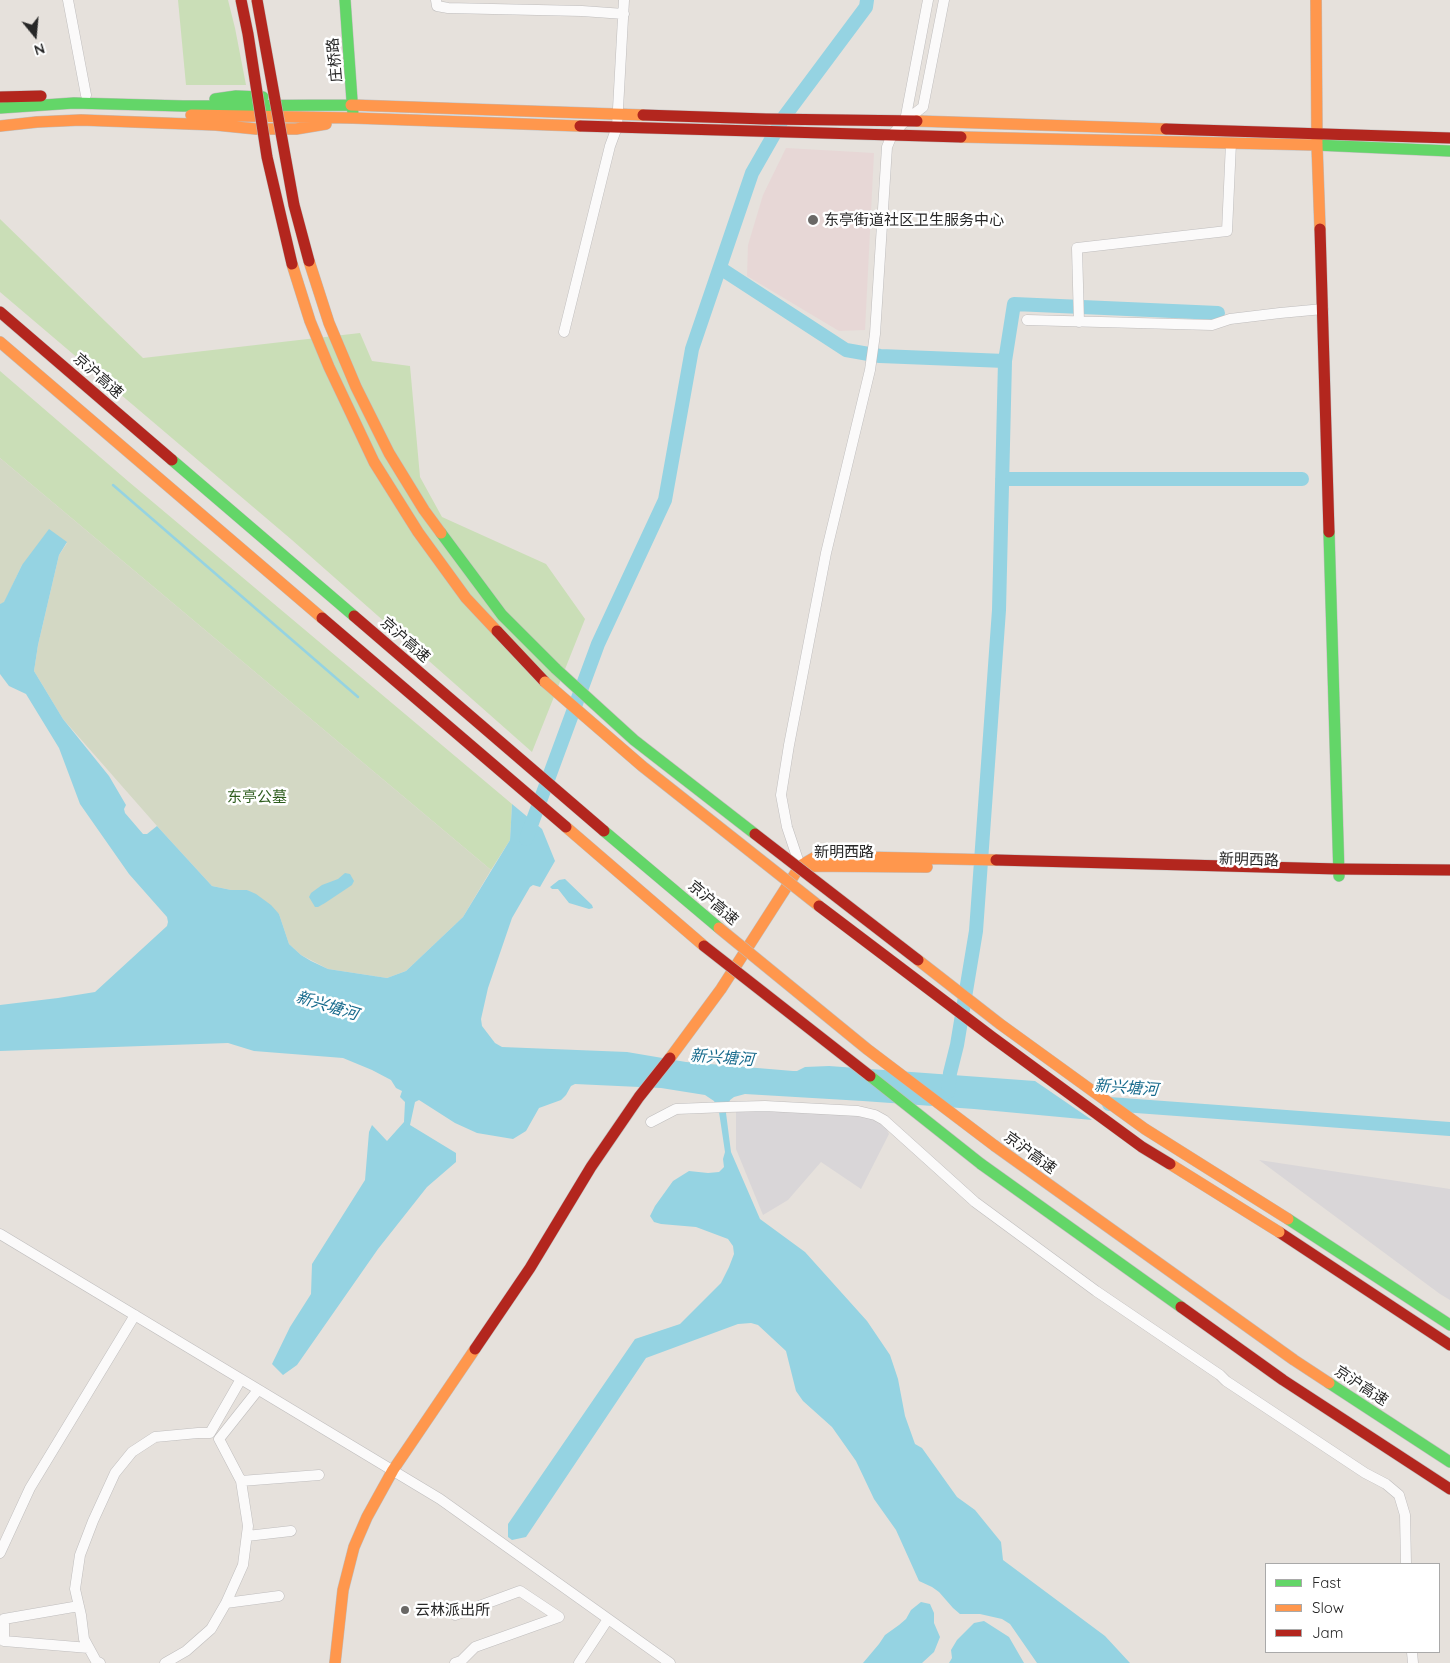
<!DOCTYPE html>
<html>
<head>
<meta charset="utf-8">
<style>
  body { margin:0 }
  #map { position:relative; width:1450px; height:1663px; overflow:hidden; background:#e6e1dc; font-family:Quicksand,sans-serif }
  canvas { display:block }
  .legend { position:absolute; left:1265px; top:1563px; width:175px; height:90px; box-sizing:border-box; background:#fff; border:1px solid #a9a9a9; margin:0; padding:6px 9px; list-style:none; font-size:15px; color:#272727 }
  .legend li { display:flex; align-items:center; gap:10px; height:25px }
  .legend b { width:25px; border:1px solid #a9a9a9 }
  .north { position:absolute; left:10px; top:10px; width:50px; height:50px; -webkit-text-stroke:4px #fff; paint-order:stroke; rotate:163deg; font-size:14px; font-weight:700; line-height:20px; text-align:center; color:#272727 }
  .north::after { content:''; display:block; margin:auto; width:18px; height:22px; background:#272727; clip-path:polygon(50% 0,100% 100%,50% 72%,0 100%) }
</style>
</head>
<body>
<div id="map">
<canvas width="1450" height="1663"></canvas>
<ul class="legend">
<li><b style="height:6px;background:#63d668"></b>Fast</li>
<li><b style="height:6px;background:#ff974d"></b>Slow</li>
<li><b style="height:6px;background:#b3261e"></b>Jam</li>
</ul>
<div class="north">N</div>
</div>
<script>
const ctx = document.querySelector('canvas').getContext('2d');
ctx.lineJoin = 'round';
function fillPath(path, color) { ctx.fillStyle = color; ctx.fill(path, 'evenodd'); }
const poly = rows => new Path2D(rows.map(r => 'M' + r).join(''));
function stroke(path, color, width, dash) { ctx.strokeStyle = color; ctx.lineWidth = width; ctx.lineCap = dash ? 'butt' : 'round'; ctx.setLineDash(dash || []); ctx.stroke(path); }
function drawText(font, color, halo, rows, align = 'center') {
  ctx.font = font + ' Quicksand,"Noto Sans SC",sans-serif'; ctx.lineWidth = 5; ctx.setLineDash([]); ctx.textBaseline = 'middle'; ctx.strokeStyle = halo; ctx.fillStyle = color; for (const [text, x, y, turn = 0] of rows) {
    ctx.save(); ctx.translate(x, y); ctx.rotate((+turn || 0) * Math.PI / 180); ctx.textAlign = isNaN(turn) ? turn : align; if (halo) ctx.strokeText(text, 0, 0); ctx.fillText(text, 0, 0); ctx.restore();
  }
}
fillPath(poly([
  [736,1104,878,1112,889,1134,861,1189,821,1162,788,1200,763,1215,736,1149],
  [1259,1160,1450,1189,1450,1300,1440,1294]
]), '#d9d6d8');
fillPath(poly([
  [786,148,874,153,865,330,839,331,747,276,748,245,763,195]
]), '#e7d7d6');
fillPath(poly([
  [178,0,228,0,235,28,246,85,186,85],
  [0,219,143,358,360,333,372,361,410,366,420,477,442,517,546,564,585,619,532,752,292,540,0,292],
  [0,371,129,482,512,804,510,840,491,870,0,458]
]), '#cadeb7');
fillPath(poly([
  [0,458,491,870,463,917,406,971,387,978,328,969,301,955,289,944,279,914,247,890,231,890,212,886,157,826,63,719,34,671,38,645,59,555,67,543,22,565,4,603,0,604]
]), '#d3d8c4');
fillPath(poly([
  [49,529,67,542,59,555,38,645,34,671,63,719,109,776,126,805,124,809,125,813,143,834,147,834,157,826,212,886,231,890,247,890,256,894,271,905,279,914,289,944,301,955,311,961,328,969,387,978,406,971,463,917,510,840,512,804,542,829,555,861,540,887,533,885,530,887,512,918,488,988,481,1019,482,1026,495,1043,502,1047,627,1052,686,1062,793,1071,797,1071,805,1067,829,1066,1035,1081,1092,1120,974,1109,863,1101,745,1094,734,1097,730,1100,726,1113,731,1152,760,1219,805,1252,867,1321,890,1355,898,1379,905,1416,915,1444,922,1448,957,1497,975,1510,1001,1542,1003,1560,1105,1636,1130,1663,1037,1663,1010,1624,1002,1619,980,1614,960,1614,953,1608,939,1592,932,1587,919,1581,896,1530,874,1499,856,1461,832,1427,803,1401,796,1391,786,1351,758,1325,751,1323,738,1324,646,1358,526,1537,512,1540,508,1537,508,1524,635,1339,680,1324,721,1283,729,1267,734,1254,733,1246,728,1239,696,1227,661,1224,654,1222,650,1216,655,1206,673,1181,689,1171,708,1173,719,1172,724,1167,723,1159,725,1152,719,1112,714,1101,705,1095,661,1088,575,1084,571,1086,566,1095,561,1100,539,1108,526,1131,513,1139,477,1133,455,1123,419,1100,415,1102,410,1125,456,1153,456,1162,427,1187,378,1249,297,1365,283,1375,272,1364,290,1327,311,1294,312,1264,365,1180,369,1132,372,1125,387,1141,404,1122,405,1102,400,1097,402,1091,396,1088,391,1080,372,1070,343,1058,254,1051,228,1043,0,1051,0,1005,58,998,95,992,167,926,168,922,167,917,129,874,80,804,59,748,26,694,9,686,0,674,0,604,4,602,22,565],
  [345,873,350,874,354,881,352,885,325,903,318,907,315,907,309,897,311,893,322,885,338,879],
  [565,879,592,905,593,908,589,909,569,903,558,889,552,889,550,887,559,880],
  [921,1602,930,1604,934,1613,934,1623,940,1637,934,1652,922,1663,863,1663,879,1644,885,1635,899,1625,906,1619,911,1610],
  [984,1621,1009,1637,1024,1663,949,1663,952,1658,951,1650,957,1640,974,1623]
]), '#95d3e2');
stroke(poly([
  [113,485,358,697]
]), '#95d3e2', 2.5);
stroke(poly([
  [720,268,846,350,880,356,1005,361,999,610,976,931,957,1045,950,1073,948,1092],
  [1005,361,1014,304,1218,313],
  [1002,479,1302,479],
  [526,839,598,644,665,500,692,349,752,173,784,117,866,7,867,0],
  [1109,1104,1450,1129]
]), '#95d3e2', 14);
const street = poly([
  [68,0,86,95],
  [436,0,437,6,448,8,582,11,624,14],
  [905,121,928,0],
  [1027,320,1212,325,1230,319,1280,313,1323,309],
  [1079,322,1077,248,1227,231,1231,143],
  [564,332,610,146,617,127,624,0],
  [800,866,787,827,781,795,789,745,826,553,870,370,875,334,887,147,892,135,905,121,923,107,944,0],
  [651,1122,676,1109,727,1107,765,1106,858,1111,875,1115,884,1120,975,1202,1096,1291,1220,1375,1226,1381,1365,1473,1386,1484,1399,1495,1405,1515,1406,1564],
  [0,1234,440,1499,670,1663],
  [241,1481,219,1439,258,1390],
  [247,1536,291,1531],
  [0,1553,30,1488,135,1315],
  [226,1603,279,1596],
  [79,1606,4,1619,4,1641,89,1648],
  [455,1615,520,1591,559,1617],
  [1412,1652,1413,1663],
  [100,1663,96,1661,84,1639,81,1615,75,1589,80,1555,93,1521,115,1473,132,1452,155,1437,198,1433,210,1433,241,1379],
  [165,1663,186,1651,211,1629,226,1603,243,1565,248,1526,241,1481,319,1475],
  [455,1663,461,1661,475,1647,559,1617],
  [579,1663,608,1619]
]);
const fast = poly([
  [345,0,353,115],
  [215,99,236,96,263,97],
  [0,108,74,103,183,106,351,105],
  [1316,145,1450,151],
  [172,460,354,616],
  [1329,532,1339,876],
  [441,533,502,615,556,669],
  [604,831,719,928],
  [981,1164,1181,1307],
  [1288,1219,1450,1325],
  [1329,1383,1450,1462]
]);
const slow = poly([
  [1316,0,1317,145,1320,229],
  [351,105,643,115],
  [191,115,353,118,580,126],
  [917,121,1166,129],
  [0,126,37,122,81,120,216,125,256,129,296,129,326,124],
  [961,137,1316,145],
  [309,261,329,323,356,387,389,453,424,510,441,533],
  [292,264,310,321,329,367,374,462,418,532,466,598,497,631],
  [0,342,322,618],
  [566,827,704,946],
  [801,866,927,867],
  [670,1058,721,989,800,866,817,856,996,860],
  [995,1146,1294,1360,1329,1383],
  [335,1663,343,1590,354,1547,367,1517,393,1470,475,1349]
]);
const jam = poly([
  [0,97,41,96],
  [643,115,766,119,917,121],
  [580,126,961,137],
  [1166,129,1450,138],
  [1320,229,1329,532],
  [0,312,172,460],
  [354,616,604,831],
  [322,618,566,827],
  [497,631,545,682],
  [996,860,1338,869,1450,870],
  [1279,1232,1450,1345],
  [1181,1307,1283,1380,1450,1489],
  [475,1349,530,1268,591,1167,639,1097,670,1058]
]);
stroke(street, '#bfbdbd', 11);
stroke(fast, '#bfbdbd', 12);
stroke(slow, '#bfbdbd', 12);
stroke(jam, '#bfbdbd', 12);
stroke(street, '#fbfafa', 10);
stroke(fast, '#63d668', 11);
stroke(slow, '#ff974d', 11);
stroke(jam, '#b3261e', 11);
const fastBridge = poly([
  [556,669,634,740,755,834],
  [870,1076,981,1164]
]);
const slowBridge = poly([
  [545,682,642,766,819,906],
  [719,928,867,1049,995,1146],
  [918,960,1000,1024,1145,1129,1288,1219],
  [1170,1164,1279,1232]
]);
const jamBridge = poly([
  [241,0,248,34,267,157,292,264],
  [257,0,294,205,309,261],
  [755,834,918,960],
  [819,906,992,1037,1142,1147,1170,1164],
  [704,946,870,1076]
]);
stroke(fastBridge, '#bfbdbb', 12, []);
stroke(slowBridge, '#bfbdbb', 12, []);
stroke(jamBridge, '#bfbdbb', 12, []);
stroke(fastBridge, '#63d668', 11);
stroke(slowBridge, '#ff974d', 11);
stroke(jamBridge, '#b3261e', 11);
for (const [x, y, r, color] of [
  [813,220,6,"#6a6866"],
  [405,1610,5,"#6a6866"]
]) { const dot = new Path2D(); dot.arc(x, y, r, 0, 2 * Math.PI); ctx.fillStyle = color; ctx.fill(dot); stroke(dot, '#fff', 2); }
drawText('15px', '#272727', '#fff', [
  ["庄桥路",335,60,-95],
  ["京沪高速",98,376,41],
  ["京沪高速",405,640,41],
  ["新明西路",844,852],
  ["新明西路",1249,860,2],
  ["京沪高速",713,903,40],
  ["京沪高速",1030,1153,36],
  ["京沪高速",1361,1386,33]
]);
drawText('15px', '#272727', '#fff', [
  ["东亭街道社区卫生服务中心",824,220],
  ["云林派出所",415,1610]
], 'left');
drawText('15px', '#2e5d1e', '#fff', [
  ["东亭公墓",257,797]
]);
drawText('italic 16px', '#166a8c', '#fff', [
  ["新兴塘河",327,1006,17],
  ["新兴塘河",722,1058,4],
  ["新兴塘河",1126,1088,4]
]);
</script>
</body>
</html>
